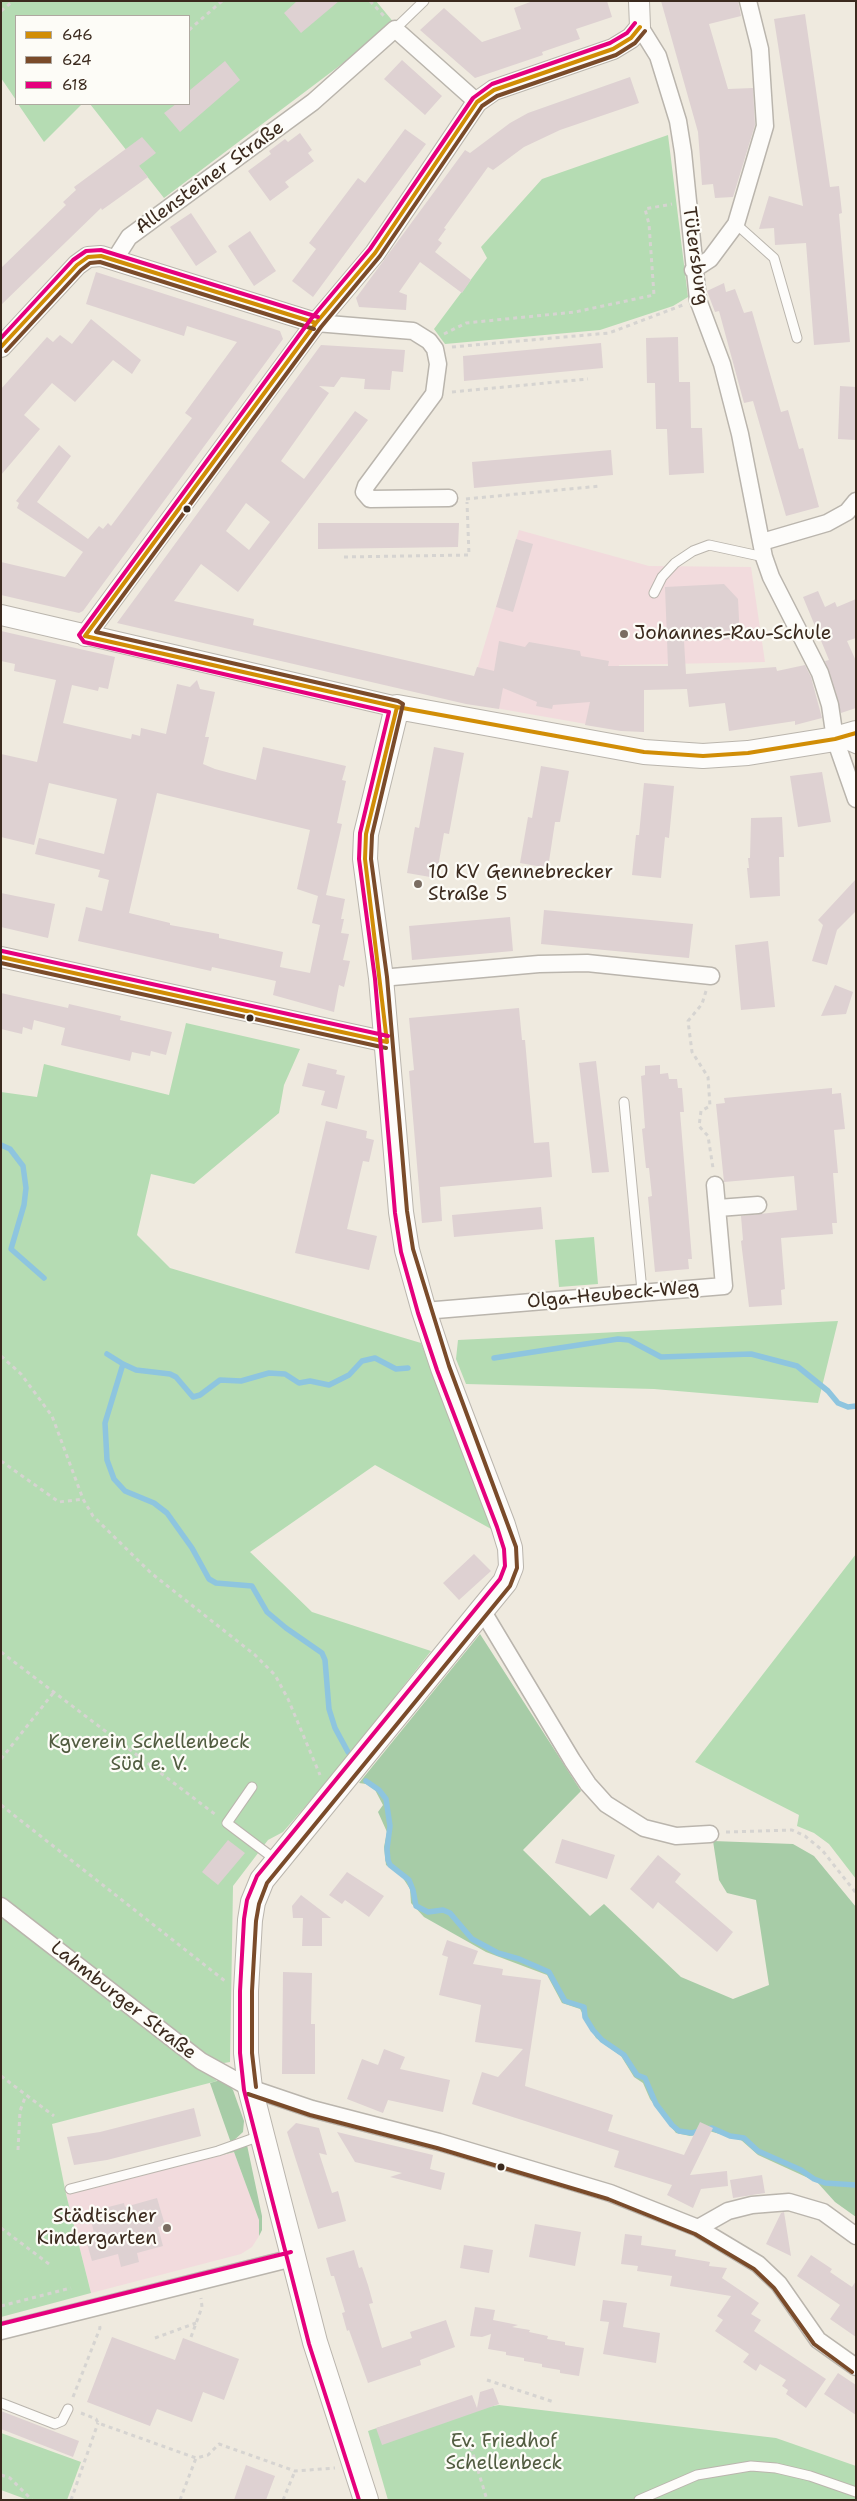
<!DOCTYPE html>
<html>
<head>
<meta charset="utf-8">
<style>
  body { margin:0 }
  #map { position:relative; width:857px; height:2501px; overflow:hidden; background:#efeadf; font-family:"Shantell Sans",sans-serif }
  canvas { display:block }
  .frame { position:absolute; inset:0; border:2px solid #3b2a1e; pointer-events:none }
  .legend { position:absolute; left:15px; top:15px; width:175px; height:90px; box-sizing:border-box; background:#fdfcf7; border:1px solid #afa8a0; margin:0; padding:6px 9px; list-style:none; font-size:15px; color:#3b2a1e }
  .legend li { display:flex; align-items:center; gap:10px; height:25px }
  .legend b { width:25px; border:1px solid #afa8a0 }
</style>
</head>
<body>
<div id="map">
<canvas width="857" height="2501"></canvas>
<div class="frame"></div>
<ul class="legend">
<li><b style="height:6px;background:#d18d06"></b>646</li>
<li><b style="height:6px;background:#7a4b2a"></b>624</li>
<li><b style="height:6px;background:#e5007d"></b>618</li>
</ul>
</div>
<script>
const ctx = document.querySelector('canvas').getContext('2d');
ctx.lineJoin = 'round';
function fillPath(path, color) { ctx.fillStyle = color; ctx.fill(path, 'evenodd'); }
const poly = rows => new Path2D(rows.map(r => 'M' + r).join(''));
function stroke(path, color, width, dash) { ctx.strokeStyle = color; ctx.lineWidth = width; ctx.lineCap = dash ? 'butt' : 'round'; ctx.setLineDash(dash || []); ctx.stroke(path); }
function drawText(font, color, halo, rows, align = 'center') {
  ctx.font = font + ' "Shantell Sans",sans-serif'; ctx.lineWidth = 4.5; ctx.setLineDash([]); ctx.textBaseline = 'middle'; ctx.strokeStyle = halo; ctx.fillStyle = color; for (const [text, x, y, turn = 0] of rows) {
    ctx.save(); ctx.translate(x, y); ctx.rotate((+turn || 0) * Math.PI / 180); ctx.textAlign = isNaN(turn) ? turn : align; if (halo) ctx.strokeText(text, 0, 0); ctx.fillText(text, 0, 0); ctx.restore();
  }
}
fillPath(poly([
  [519,530,649,566,751,567,765,662,619,665,620,730,467,703],
  [234,2152,259,2220,259,2236,252,2247,241,2254,91,2293,66,2194]
]), '#f2dbdd');
fillPath(poly([
  [1,1,376,1,395,24,164,198,90,104,189,104,189,16,16,16,16,100,1,78],
  [18,104,82,104,44,142],
  [668,135,688,297,673,306,600,330,445,344,434,329,487,258,481,247,542,179],
  [186,1023,300,1049,284,1085,279,1113,194,1184,151,1174,137,1235,170,1268,421,1343,493,1530,375,1465,250,1552,312,1612,431,1651,337,1770,283,1832,268,1840,233,1886,230,2062,224,2063,212,2060,1,1897,1,1092,37,1097,44,1064,169,1095],
  [594,1237,598,1284,559,1287,555,1240],
  [838,1321,818,1403,654,1389,466,1384,456,1359,458,1340],
  [856,1554,856,1879,829,1844,814,1833,797,1826,799,1815,695,1762],
  [1,1917,217,2081,52,2124,66,2194,91,2293,1,2317],
  [499,2405,776,2438,856,2466,856,2500,388,2500,368,2431,389,2424],
  [1,2433,81,2462,67,2500,28,2500,1,2490]
]), '#b5dcb3');
fillPath(poly([
  [480,1634,581,1791,523,1850,590,1916,604,1904,681,1977,733,1999,769,1985,756,1900,727,1893,719,1880,713,1841,793,1844,814,1856,856,1907,856,2217,835,2202,817,2182,758,2155,741,2140,709,2131,690,2136,676,2133,650,2099,643,2083,634,2077,621,2056,596,2038,580,2009,562,2003,547,1975,486,1952,424,1917,411,1903,410,1889,401,1875,386,1865,384,1847,387,1832,378,1812,383,1805,375,1790,366,1784,359,1783],
  [217,2081,226,2081,233,2090,244,2121,243,2132,231,2143,210,2083],
  [247,2145,262,2216,262,2230,259,2236,259,2220,234,2152,222,2155]
]), '#a7cca7');
stroke(poly([
  [1,1145,10,1149,23,1166,26,1188,24,1205,11,1249,44,1278],
  [107,1354,123,1364,105,1423,107,1460,114,1479,125,1491,154,1503,167,1513,192,1548,209,1579,216,1583,252,1586,267,1612,286,1628,322,1653,325,1660,329,1709,335,1728,348,1752],
  [494,1358,618,1339,629,1340,661,1357,751,1354,797,1366,828,1391,838,1403,848,1407,856,1406],
  [123,1364,136,1370,170,1374,176,1377,193,1397,200,1395,220,1380,241,1381,269,1373,285,1374,299,1383,310,1381,329,1385,349,1375,362,1361,375,1358,396,1369,408,1368],
  [366,1781,379,1790,386,1799,390,1826,387,1849,388,1860,390,1865,409,1880,413,1890,416,1906,428,1912,443,1910,450,1913,472,1939,498,1953,519,1959,549,1972,565,2001,584,2007,585,2017,593,2030,602,2040,624,2055,637,2075,645,2078,656,2104,672,2125,679,2131,692,2133,712,2128,730,2136,744,2138,758,2151,801,2170,814,2179,825,2183,856,2185]
]), '#8ec5df', 5.5);
fillPath(poly([
  [297,1,339,1,301,33,284,13],
  [533,1,607,1,612,17,576,29,580,39,542,52,543,55,475,78,420,30,444,8,482,42,521,29,514,8],
  [661,1,738,1,741,16,709,24,728,89,753,88,755,125,733,197,715,198,713,184,702,185,698,132],
  [805,14,830,187,839,186,842,213,839,214,850,342,814,345,806,243,775,245,774,228,759,229,769,196,803,206,774,19],
  [402,60,442,96,425,115,384,79],
  [225,61,240,80,180,132,164,113,176,104,189,104,190,90],
  [630,77,639,103,560,130,524,147,493,170,488,167,444,228,446,229,438,240,442,243,435,252,471,280,462,293,420,262,399,292,407,295,406,310,359,307,356,298,465,150,470,153,510,123,528,113],
  [405,129,426,144,313,297,292,281,316,249,309,243,358,178,365,183],
  [300,133,312,150,308,153,314,161,285,182,289,187,270,201,248,171,271,154,269,151,285,139,288,142],
  [142,137,156,153,139,166,148,177,102,210,101,208,1,305,1,268,66,205,63,202,76,190,74,187],
  [191,213,217,252,196,266,170,227],
  [250,231,276,271,254,286,228,246],
  [96,272,280,331,283,339,83,611,79,613,1,595,1,562,65,577,83,552,17,508,19,503,16,501,59,445,71,456,37,502,88,539,99,526,103,529,108,523,111,526,192,418,185,413,237,342,187,326,184,336,86,304],
  [724,283,726,292,735,289,744,313,752,311,781,412,788,410,799,449,803,448,819,507,786,516,753,401,744,403,719,311,715,312,707,291],
  [91,319,141,360,132,374,113,360,75,402,52,383,24,415,40,429,1,475,1,389,47,337,53,342,60,335,72,344],
  [678,337,679,382,690,382,691,428,702,428,704,473,669,475,667,429,656,429,655,383,647,383,646,338],
  [601,343,603,368,464,381,463,356],
  [321,345,405,350,403,372,392,371,390,390,364,389,365,379,341,377,334,387,319,386,329,393,281,461,304,479,355,411,368,420,238,592,201,564,174,601,254,619,253,625,474,676,477,667,494,671,499,641,525,647,529,642,580,651,581,656,609,661,608,666,668,666,665,587,724,584,738,599,740,639,684,641,686,674,776,667,777,671,805,665,811,677,822,718,795,725,795,721,729,731,725,703,689,707,687,689,644,690,644,732,621,731,585,725,590,702,553,705,552,709,536,706,537,702,503,688,499,709,466,704,117,623],
  [246,503,270,522,249,550,226,531],
  [840,386,856,387,855,440,838,439],
  [611,450,613,475,474,488,472,462],
  [318,523,459,523,458,547,318,549],
  [516,539,533,544,513,612,496,607],
  [818,591,825,607,835,602,837,607,856,599,856,638,847,641,856,661,856,708,841,713,825,661,829,660,803,597],
  [1,631,115,657,108,689,99,687,98,691,72,685,63,723,131,739,132,734,140,736,141,728,166,734,177,684,190,687,197,680,200,689,215,692,205,737,209,737,203,764,215,769,256,780,263,747,346,766,342,780,346,781,337,823,342,824,326,895,345,899,341,919,344,919,341,933,349,934,343,960,350,961,344,987,339,985,334,1012,273,995,276,981,212,967,211,971,78,941,86,907,102,911,109,880,98,877,100,870,35,854,39,838,104,854,117,799,49,783,34,845,1,837,1,754,37,762,56,680,14,671,15,664,1,661],
  [157,793,310,830,297,889,318,896,312,923,320,925,310,973,280,967,283,952,219,938,219,934,170,925,170,923,129,913],
  [434,747,464,753,449,834,444,833,436,878,407,873,415,827,419,828],
  [541,766,569,771,560,822,555,822,548,868,520,863,528,817,532,818],
  [822,772,831,822,798,827,790,776],
  [644,783,674,786,669,838,665,837,661,878,632,875,636,835,639,835],
  [782,817,784,857,779,857,780,896,750,898,747,868,749,868,748,858,750,858,751,818],
  [856,879,856,911,837,930,827,965,812,961,823,925,818,920],
  [1,893,55,904,48,938,1,927],
  [544,910,693,924,689,958,541,944],
  [510,917,513,951,412,960,409,926],
  [768,941,775,1007,741,1010,735,945],
  [835,985,853,992,846,1014,821,1016],
  [1,993,68,1008,69,1004,121,1016,120,1020,172,1032,166,1055,151,1051,150,1056,132,1052,130,1061,61,1045,65,1028,34,1020,32,1030,23,1027,22,1034,1,1029],
  [519,1008,522,1040,525,1040,534,1143,549,1142,552,1177,440,1187,442,1221,422,1223,409,1071,414,1070,409,1018],
  [596,1061,609,1172,592,1173,579,1063],
  [308,1063,337,1070,336,1074,345,1076,337,1109,321,1105,325,1091,302,1086],
  [660,1065,660,1074,668,1073,669,1079,677,1079,678,1088,682,1088,684,1112,680,1112,692,1259,688,1259,689,1269,655,1272,648,1197,652,1196,649,1168,646,1168,642,1129,645,1128,641,1076,645,1075,645,1066],
  [832,1088,832,1094,841,1093,845,1129,834,1130,838,1173,833,1173,837,1223,832,1223,833,1234,781,1238,785,1289,781,1290,782,1305,749,1307,741,1241,743,1240,741,1216,797,1210,794,1176,724,1182,716,1104,725,1103,724,1098],
  [326,1121,367,1131,366,1138,374,1140,369,1162,363,1161,347,1229,377,1236,369,1270,295,1253],
  [541,1207,543,1229,454,1237,452,1215],
  [474,1554,491,1571,459,1600,443,1583],
  [562,1839,615,1855,607,1879,555,1863],
  [228,1840,245,1853,218,1885,202,1872],
  [658,1855,681,1874,675,1882,733,1932,717,1952,658,1902,653,1909,630,1889],
  [347,1872,384,1896,369,1917,345,1900,342,1904,329,1895],
  [301,1895,331,1918,322,1918,322,1946,302,1946,303,1918,293,1918,292,1906],
  [447,1940,478,1951,473,1964,503,1969,502,1975,541,1980,525,2086,613,2115,608,2131,684,2155,700,2122,713,2128,690,2175,727,2171,728,2186,701,2189,693,2208,667,2195,672,2185,614,2167,619,2151,472,2104,482,2072,498,2077,523,2049,475,2042,481,2005,439,1995,448,1957,442,1955],
  [283,1972,312,1973,311,2024,315,2024,315,2074,282,2074],
  [384,2049,405,2057,400,2069,450,2080,443,2112,388,2100,383,2113,347,2099,362,2059,378,2065],
  [194,2108,201,2136,107,2160,74,2165,67,2137,100,2132],
  [296,2123,319,2128,327,2155,319,2153,332,2193,338,2191,346,2221,318,2229,287,2132],
  [337,2132,433,2155,430,2169,445,2173,441,2190,390,2177,402,2173,355,2162],
  [762,2175,765,2193,733,2198,730,2180],
  [157,2198,165,2225,158,2227,163,2246,137,2253,139,2262,121,2267,118,2254,92,2261,86,2240,95,2237,89,2212,124,2203,125,2207],
  [784,2212,791,2256,766,2244,781,2213],
  [535,2224,581,2232,575,2266,529,2257],
  [625,2234,642,2236,641,2245,676,2250,675,2256,710,2262,709,2266,727,2268,722,2278,759,2303,751,2314,761,2320,754,2331,826,2379,806,2408,786,2394,788,2390,782,2386,786,2380,760,2364,756,2371,743,2362,749,2354,715,2331,723,2320,717,2316,731,2296,670,2286,672,2276,637,2271,638,2266,621,2264],
  [464,2245,493,2250,489,2273,460,2268],
  [354,2250,359,2268,362,2267,368,2285,373,2303,369,2304,382,2348,412,2338,410,2332,446,2320,455,2347,420,2360,421,2365,368,2383,349,2330,347,2331,342,2313,345,2312,334,2276,331,2276,326,2258],
  [811,2255,832,2269,830,2272,852,2287,856,2281,856,2337,830,2319,840,2305,797,2276],
  [603,2300,627,2303,623,2327,660,2333,656,2363,603,2354,609,2322,600,2321],
  [475,2307,495,2310,493,2320,518,2325,512,2327,530,2330,529,2332,548,2336,547,2339,565,2342,565,2345,584,2348,579,2376,560,2373,560,2370,542,2367,542,2364,524,2361,524,2358,506,2355,506,2352,488,2349,491,2334,482,2337,470,2336],
  [112,2337,175,2360,183,2338,239,2359,224,2400,203,2392,192,2422,157,2409,150,2426,87,2402],
  [838,2373,856,2385,856,2415,824,2394],
  [493,2388,499,2404,382,2445,376,2428,472,2395,477,2408,480,2392],
  [1,2411,79,2441,73,2457,1,2429],
  [246,2465,275,2476,266,2500,234,2500]
]), '#ded1d2');
const service = poly([
  [395,29,424,1],
  [736,224,774,258,797,338],
  [654,593,662,577,675,563,693,551,709,545,764,557],
  [840,742,856,749],
  [624,1102,642,1291],
  [252,1787,227,1823,276,1860],
  [70,2189,218,2151,260,2136],
  [1,2403,55,2424,62,2421,68,2409],
  [639,2500,697,2475,751,2466,776,2468,810,2476,856,2492]
]);
const minor = poly([
  [640,27,658,56,678,121,683,152,698,300,722,364,740,434,764,557,771,577,820,673,830,705,835,739,856,799],
  [115,259,129,237,313,102,395,29,477,102],
  [693,270,710,259,736,224,765,126,760,49,748,1],
  [316,323,413,331,429,341,435,349,438,364,434,394,366,486,364,492,370,499,449,498],
  [762,542,827,523,847,512,856,501],
  [381,978,539,964,587,963,711,976],
  [718,1208,758,1205],
  [424,1311,724,1286,715,1185],
  [482,1610,572,1760,588,1784,606,1804,644,1828,676,1836,710,1834],
  [1,1906,201,2061,250,2088,312,2109,439,2142,610,2193,698,2228,758,2264,779,2284,818,2340,856,2367],
  [698,2228,728,2211,752,2205,789,2202,823,2212,856,2236],
  [1,2331,293,2258]
]);
const tertiary = poly([
  [1,347,77,265,88,257,101,256,316,323],
  [1,615,397,707],
  [85,636,316,323,375,253,477,102,494,90,613,49,631,38,640,27,639,1],
  [1,957,387,1042]
]);
const secondary = poly([
  [366,2500,315,2342,250,2088,246,2053,246,1991,250,1920,253,1902,262,1880,482,1610,505,1582,511,1567,510,1548,503,1525,443,1368,424,1311,407,1250,401,1212,381,978,365,859,366,834,397,707,644,752,703,756,748,753,835,739,856,733]
]);
stroke(service, '#bab5ad', 11);
stroke(minor, '#bab5ad', 19);
stroke(tertiary, '#bab5ad', 22);
stroke(secondary, '#bab5ad', 26);
stroke(poly([
  [370,1,384,16],
  [1,11,13,1],
  [189,30,222,1],
  [444,334,466,323,575,312,654,295,649,224,645,209,672,204],
  [452,347,609,333,683,305],
  [452,392,588,379],
  [466,499,600,486],
  [344,557,469,555,467,502],
  [706,991,702,1004,688,1021,692,1052,708,1077,710,1106,701,1111,699,1126,708,1136,713,1168],
  [1,1356,21,1374,52,1416,83,1499,93,1516,151,1573,255,1655,275,1675,288,1699,320,1775],
  [1,1461,59,1502,83,1499],
  [1,1652,216,1815],
  [1,1759,54,1692],
  [1,1805,225,1981],
  [726,1832,792,1830,805,1836,822,1850,856,1893],
  [1,2076,54,2116],
  [18,2150,20,2111,26,2095],
  [1,2228,49,2264],
  [1,2306,71,2288],
  [191,2337,202,2307,201,2298],
  [155,2338,196,2323],
  [487,2380,554,2402],
  [73,2397,100,2328,99,2323],
  [81,2413,96,2419,98,2423,196,2458,208,2455,219,2444,295,2471,335,2468],
  [471,2447,487,2500],
  [1,2475,10,2478,32,2500],
  [71,2500,98,2423],
  [180,2500,196,2458],
  [283,2500,295,2471]
]), '#d6d4d1', 3, [4, 4]);
stroke(service, '#fdfcfa', 9);
stroke(minor, '#fdfcfa', 16);
stroke(tertiary, '#fdfcfa', 20);
stroke(secondary, '#fdfcfa', 24);
stroke(poly([
  [1,347,77,265,88,257,101,256,316,323],
  [85,636,316,323,375,253,477,102,494,90,613,49,631,38,640,27],
  [85,636,397,707,644,752,703,756,748,753,835,739,856,733],
  [1,957,387,1042],
  [387,1042,365,859,366,834,397,707]
]), '#d18d06', 4);
stroke(poly([
  [6,351,81,270,90,263,100,262,314,329],
  [1,963,386,1048],
  [256,2087,252,2053,252,1991,256,1921,259,1904,267,1883,510,1586,517,1568,516,1547,449,1366,413,1249,407,1211,387,977,371,859,372,835,403,704,398,701,96,632,321,327,380,256,482,106,497,96,616,55,635,43,645,31],
  [248,2094,310,2115,437,2148,608,2199,695,2234,754,2269,774,2288,814,2344,852,2372]
]), '#7a4b2a', 4);
stroke(poly([
  [1,338,73,260,86,251,101,250,318,317],
  [2,951,388,1036],
  [1,2324,291,2252],
  [359,2500,309,2344,244,2090,240,2053,240,1991,244,1919,247,1900,257,1876,500,1579,505,1566,504,1549,497,1527,437,1370,418,1313,401,1252,395,1213,375,979,359,859,360,833,389,712,84,642,79,635,311,319,370,249,473,98,492,84,610,43,627,33,635,23]
]), '#e5007d', 4);
for (const [x, y, r, color] of [
  [187,509,4.5,"#3b2a1e"],
  [624,634,5,"#7a6d62"],
  [418,884,5,"#7a6d62"],
  [250,1018,4.5,"#3b2a1e"],
  [501,2167,4.5,"#3b2a1e"],
  [167,2228,5,"#7a6d62"]
]) { const dot = new Path2D(); dot.arc(x, y, r, 0, 2 * Math.PI); ctx.fillStyle = color; ctx.fill(dot); stroke(dot, '#fdfcf7', 2); }
drawText('19px', '#3b2a1e', '#fdfcf7', [
  ["Allensteiner Straße",210,178,-36],
  ["Tütersburg",695,256,82],
  ["Olga-Heubeck-Weg",613,1295,-5],
  ["Lahmburger Straße",123,2001,38]
]);
drawText('19px', '#3b2a1e', '#fdfcf7', [
  ["Johannes-Rau-Schule",634,634],
  ["10 KV Gennebrecker",428,873],
  ["Straße 5",428,895],
  ["Städtischer",157,2217,"right"],
  ["Kindergarten",157,2239,"right"]
], 'left');
drawText('19px', '#515c40', '#fdfcf7', [
  ["Kgverein Schellenbeck",149,1743],
  ["Süd e. V.",149,1765],
  ["Ev. Friedhof",504,2442],
  ["Schellenbeck",504,2464]
]);
</script>
</body>
</html>
